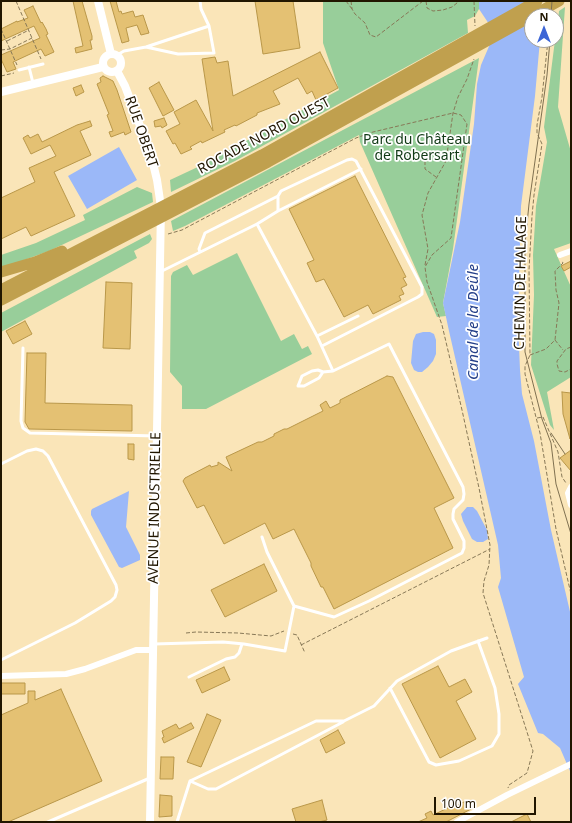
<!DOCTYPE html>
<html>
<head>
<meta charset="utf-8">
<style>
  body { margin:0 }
  #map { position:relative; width:572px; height:823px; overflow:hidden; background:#fae5b8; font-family:"Noto Sans",sans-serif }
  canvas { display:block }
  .frame { position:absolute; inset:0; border:2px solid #211600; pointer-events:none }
  .north { position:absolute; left:524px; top:8px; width:40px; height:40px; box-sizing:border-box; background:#fff; border:1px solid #a6a299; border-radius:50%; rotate:0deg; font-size:11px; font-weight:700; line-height:16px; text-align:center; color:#211600 }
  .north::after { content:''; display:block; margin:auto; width:14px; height:18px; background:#3c65d6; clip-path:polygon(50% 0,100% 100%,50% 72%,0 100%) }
  .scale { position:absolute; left:434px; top:797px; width:102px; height:18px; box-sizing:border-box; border:2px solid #211600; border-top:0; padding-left:5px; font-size:12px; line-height:14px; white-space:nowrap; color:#211600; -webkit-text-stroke:3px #fff; paint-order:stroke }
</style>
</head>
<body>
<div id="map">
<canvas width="572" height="823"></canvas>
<div class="frame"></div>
<div class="north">N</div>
<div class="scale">100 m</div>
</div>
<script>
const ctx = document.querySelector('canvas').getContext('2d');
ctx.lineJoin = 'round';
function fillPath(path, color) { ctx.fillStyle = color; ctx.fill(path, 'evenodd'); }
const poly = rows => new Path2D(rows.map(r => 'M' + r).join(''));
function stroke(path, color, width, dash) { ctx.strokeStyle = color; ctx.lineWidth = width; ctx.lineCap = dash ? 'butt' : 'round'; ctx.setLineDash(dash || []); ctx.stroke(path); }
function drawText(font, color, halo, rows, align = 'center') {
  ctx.font = font + ' "Noto Sans",sans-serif'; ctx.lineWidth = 3.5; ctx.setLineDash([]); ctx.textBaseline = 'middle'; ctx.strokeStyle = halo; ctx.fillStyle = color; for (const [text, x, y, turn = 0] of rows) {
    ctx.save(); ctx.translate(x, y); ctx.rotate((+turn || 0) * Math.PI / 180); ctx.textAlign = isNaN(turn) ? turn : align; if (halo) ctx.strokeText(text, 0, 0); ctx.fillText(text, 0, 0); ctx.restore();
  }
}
fillPath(poly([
  [323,1,479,1,479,9,475,16,467,20,468,33,235,161,171,192,170,180,202,165,339,90,323,43],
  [565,7,558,107,571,152,571,243,554,249,571,287,571,377,547,392,554,430,550,425,531,365,534,295,533,255,536,206,547,142,544,127,555,40,556,40,559,11],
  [479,58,453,249,443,303,446,316,437,317,360,142,359,135,185,226,173,231,171,221],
  [137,187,152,193,153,202,49,251,16,263,1,267,1,255,36,243,85,220,83,215],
  [150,234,152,239,149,243,134,251,137,258,1,332,1,313],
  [237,253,281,341,294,334,302,349,308,346,312,354,206,409,182,409,182,386,170,372,171,276,173,272,187,265,193,275]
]), '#98ce9a');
fillPath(poly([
  [479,1,531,1,532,40,540,40,535,96,521,206,518,320,520,370,522,394,534,441,551,530,571,616,571,786,570,782,570,771,560,748,543,734,538,733,518,684,524,677,498,587,501,578,498,545,449,331,443,303,460,222,474,124,477,84,481,65,490,44,489,24,479,9],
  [119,147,137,180,87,209,68,176],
  [423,332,430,332,434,334,436,340,436,354,433,361,428,367,422,372,418,372,414,370,411,363,413,341,416,334],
  [129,491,126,527,140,555,140,560,122,568,119,567,91,515,91,511,92,509],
  [467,507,473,507,477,511,487,530,488,539,483,542,477,542,472,539,463,521,461,514]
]), '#9bb8f8');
const building = poly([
  [73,1,82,1,92,36,92,40,90,40,92,49,76,53,75,48,83,46,73,1],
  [110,1,116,1,119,12,121,11,122,14,133,11,135,17,143,15,149,33,141,35,137,25,126,28,129,41,122,43,110,1],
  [255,1,293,1,300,48,263,54,255,1],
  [33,6,41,23,42,22,46,29,48,34,46,35,54,52,45,56,41,49,13,62,16,69,7,72,1,59,1,55,40,38,34,26,1,41,1,29,17,21,17,22,28,18,24,10,33,6],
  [320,52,338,88,316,100,312,91,307,94,298,78,273,91,280,104,257,113,257,115,236,126,235,125,224,130,225,132,202,143,201,141,190,147,192,149,181,154,175,143,173,144,166,131,180,124,174,112,196,100,213,131,202,59,215,57,217,63,228,61,233,96,320,52],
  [103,76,113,81,117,90,131,132,125,135,124,132,111,137,109,132,113,131,107,115,109,114,97,84,101,82,100,78,103,76],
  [159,82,174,110,163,116,149,88,159,82],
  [81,85,84,92,76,96,73,88,81,85],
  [164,118,167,125,162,128,161,126,155,127,154,121,164,118],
  [90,121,92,126,80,131,91,155,54,172,75,216,31,236,26,227,1,239,1,198,35,182,29,168,56,156,50,145,31,154,23,138,28,135,30,138,38,134,42,142,77,125,90,121],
  [355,176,406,277,403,278,407,285,401,288,404,294,399,296,401,300,373,314,368,305,344,317,324,279,316,282,307,263,314,260,289,209,355,176],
  [571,261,571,267,564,271,561,266,571,261],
  [106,282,132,283,130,349,103,348,106,282],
  [25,321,32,334,13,344,6,331,25,321],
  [27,353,46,353,45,403,132,405,132,431,29,429,25,422,27,353],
  [387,376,393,377,454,498,434,508,453,548,334,609,323,587,321,587,311,566,311,563,294,529,273,539,265,523,224,544,204,505,197,508,183,481,185,478,210,465,211,467,218,465,218,462,232,471,226,457,258,442,262,442,274,436,274,434,284,429,287,429,323,411,320,405,326,401,330,408,340,403,340,400,387,376],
  [562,392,571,393,570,439,563,414,562,392],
  [128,444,134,444,134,460,128,459,128,444],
  [571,450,571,471,560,458,571,450],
  [264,564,277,591,225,617,211,590,264,564],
  [438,666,449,687,465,679,472,692,456,701,476,739,440,758,402,684,438,666],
  [224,667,230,680,202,693,196,680,224,667],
  [1,683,25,683,25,694,1,694,1,683],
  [61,689,102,781,8,822,1,822,1,715,28,703,28,691,35,691,35,700,61,689],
  [207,714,221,720,201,767,187,762,207,714],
  [191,723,194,728,164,743,162,738,164,737,162,731,176,724,179,729,191,723],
  [338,730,345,743,326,753,320,740,338,730],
  [161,757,174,757,173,779,160,779,161,757],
  [160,795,172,796,172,816,159,817,160,795],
  [322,800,327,820,319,822,296,822,292,809,322,800],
  [466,801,473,802,473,808,446,822,418,822,427,818,425,814,431,811,433,815,452,806,451,808,466,801],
  [527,814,531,822,511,822,527,814]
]);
fillPath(building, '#e4c173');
stroke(building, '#b99749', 1);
stroke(poly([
  [16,1,41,59],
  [346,1,352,9],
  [351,1,352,9,355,14,365,23,370,35,376,37,423,1],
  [426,1,427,8,433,11,443,10,452,7,457,3,457,1],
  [474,1,475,26],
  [1,29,17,65],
  [548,40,542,97,537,125,537,133,542,144,534,195,532,216,529,270,530,355,525,366,525,374,540,433,556,529,571,594],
  [7,41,29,30],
  [1,50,10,49,32,38],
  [1,76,14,73],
  [425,161,425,169,436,177],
  [168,234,182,230,356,138,373,132,453,113,461,115,467,124,451,238,432,255,425,267,427,282,442,325,462,410,479,488,490,545,489,565,484,581,483,593,533,751,527,773,509,785,508,788],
  [425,265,428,249,422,215,428,193,446,161,453,113,458,97,467,79,474,59],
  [555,340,563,350],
  [571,347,566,349,557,361,557,364,559,371,565,372,571,369],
  [530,355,546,349,555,340,559,303,556,290,555,271,563,263,562,261],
  [537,418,543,417,558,452,562,477,566,483],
  [186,633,196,632,238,633,271,636,284,631],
  [293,634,297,635,305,653],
  [301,645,490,549]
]), '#877857', 1, [4, 2]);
stroke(poly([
  [200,1,201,9,209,26],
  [117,55,124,51,146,47,209,26,214,53,178,54,146,47],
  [29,67,33,83],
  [19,70,43,64],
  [278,196,281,191,347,160,352,159,356,161,422,287,422,294,418,297,322,346],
  [278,211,361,169],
  [200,252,199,249,205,233,278,196,278,211,257,224],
  [160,272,257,224,317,336,333,371,389,344,463,487,464,494,463,500,454,509,453,514,453,519,464,541,464,548,462,553,369,601,334,617,294,606],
  [317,336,358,316],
  [23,348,21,421,23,428,30,433,157,436],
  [323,372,319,378,304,386,298,386,302,376,312,371,318,370,323,372,333,371],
  [1,464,27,451,36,449,43,451,48,456,116,585,117,590,115,597,111,601,75,623,1,660],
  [154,644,223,642,244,644,285,651,294,606,267,552,262,537],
  [189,677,226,659,235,657,239,653,242,644],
  [390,688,429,762,436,765,459,761,492,746,499,734,499,714,495,688,478,641],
  [190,781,208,789,216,789,343,722],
  [48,822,150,778],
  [177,822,190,781,316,721,344,721,374,706,397,681,451,651,487,638]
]), '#fff', 3);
stroke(poly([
  [560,255,571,251],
  [571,487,568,493,571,505],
  [1,676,66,674,85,669,136,650,152,650],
  [457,822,507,795,571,764]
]), '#fff', 6);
stroke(poly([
  [98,1,111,54],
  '103 63a9 9 0 1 1 18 0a9 9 0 1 1-18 0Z',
  [117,71,125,86,151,155,157,180,161,207,150,822],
  [1,92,103,67]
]), '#fff', 8);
stroke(poly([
  [532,16,559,1],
  [1,272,35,262,62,251],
  [1,290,262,155,537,1],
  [1,300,268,162,532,16]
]), '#c0a04e', 11);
stroke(poly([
  [551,16,552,1],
  [550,40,547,75,529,204,525,244,525,352,542,419,551,443,556,484,571,534],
  [551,433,565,454]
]), '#7f7050', 1);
drawText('14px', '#211600', '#fff', [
  ["RUE OBERT",141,132,71],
  ["ROCADE NORD OUEST",264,136,-28],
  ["CHEMIN DE HALAGE",521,283,-89],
  ["AVENUE INDUSTRIELLE",155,508,-89]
]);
drawText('14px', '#113a16', '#fff', [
  ["Parc du Château",417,140],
  ["de Robersart",417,156]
]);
drawText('italic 15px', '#243f89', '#fff', [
  ["Canal de la Deûle",474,322,-90]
]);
</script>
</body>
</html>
